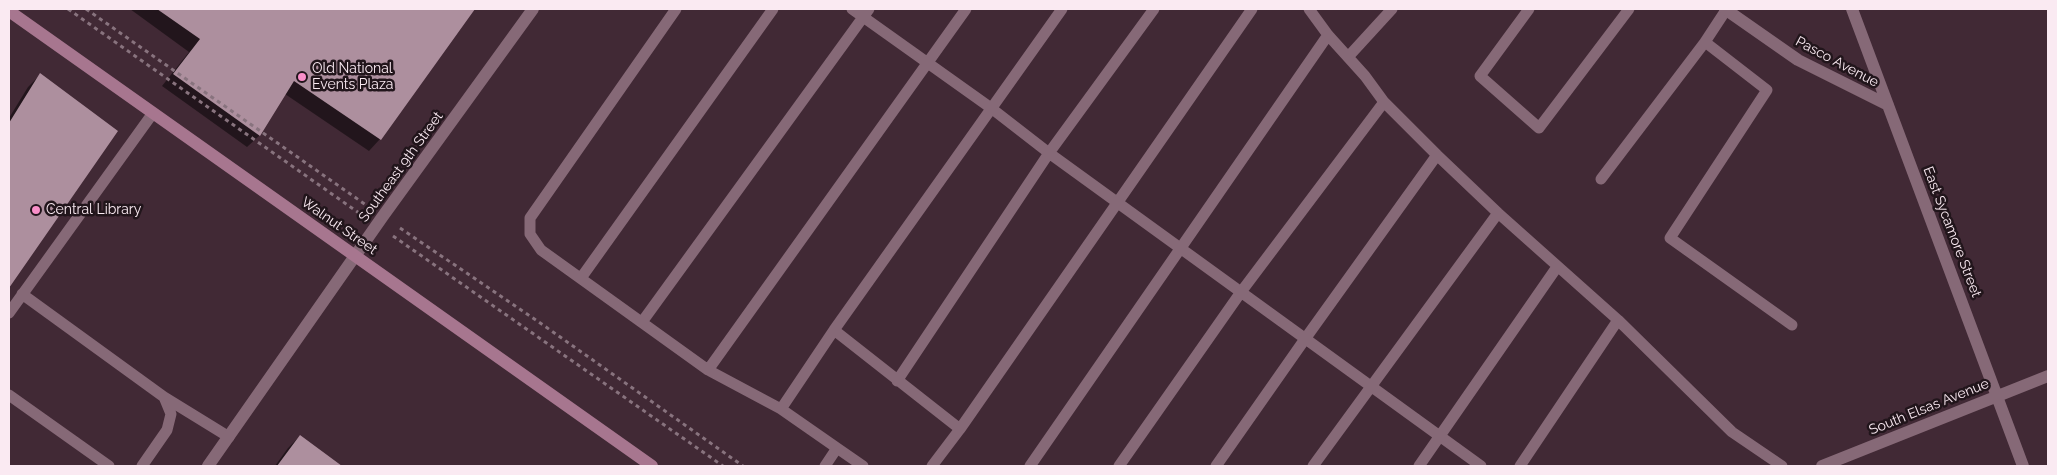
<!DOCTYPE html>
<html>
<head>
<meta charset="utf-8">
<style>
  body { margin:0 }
  #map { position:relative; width:2057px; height:475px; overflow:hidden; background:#412935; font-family:Raleway,sans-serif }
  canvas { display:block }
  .frame { position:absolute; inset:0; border:10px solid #faeaf2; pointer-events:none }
</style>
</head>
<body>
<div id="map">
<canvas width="2057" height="475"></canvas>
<div class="frame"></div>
</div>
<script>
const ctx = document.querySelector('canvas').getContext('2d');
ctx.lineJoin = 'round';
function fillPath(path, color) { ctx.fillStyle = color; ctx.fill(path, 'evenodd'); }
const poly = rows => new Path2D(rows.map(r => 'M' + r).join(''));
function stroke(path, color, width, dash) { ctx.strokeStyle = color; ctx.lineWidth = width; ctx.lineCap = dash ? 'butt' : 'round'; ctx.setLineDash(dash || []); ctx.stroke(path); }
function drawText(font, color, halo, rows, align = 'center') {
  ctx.font = font + ' Raleway,sans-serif'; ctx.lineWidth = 5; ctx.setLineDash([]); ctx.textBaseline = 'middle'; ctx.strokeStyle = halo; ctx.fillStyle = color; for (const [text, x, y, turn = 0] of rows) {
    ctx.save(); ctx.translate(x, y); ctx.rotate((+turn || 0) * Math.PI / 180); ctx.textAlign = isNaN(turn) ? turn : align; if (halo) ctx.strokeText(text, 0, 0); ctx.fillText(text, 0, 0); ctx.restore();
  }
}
fillPath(poly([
  [130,9,474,9,380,139,369,151,285,94,259,136,247,147,162,86,189,52],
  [40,75,116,132,9,286,9,118,28,87],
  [300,436,340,466,275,466,288,448]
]), '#0007');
fillPath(poly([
  [157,9,475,9,381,140,294,81,260,136,173,74,200,39],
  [40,73,118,131,9,288,9,123],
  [300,435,342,466,277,466]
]), '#ad8f9e');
stroke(poly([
  [68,9,359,213],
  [86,9,366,205],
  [400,228,536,320,743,466],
  [393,236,723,466]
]), '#88737e', 3, [4, 4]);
stroke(poly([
  [676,9,530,218,530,234,541,250,708,370,781,409,837,448],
  [852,9,991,108,1049,153,1481,466],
  [1309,9,1328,35,1365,76,1384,102,1437,155,1498,213,1618,320,1732,432,1782,466],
  [1529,9,1480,76,1539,128,1629,9],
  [1705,42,1726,10],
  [1348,57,1392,9],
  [1601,179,1705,42,1767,90,1670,238,1792,325],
  [581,278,773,9],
  [22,294,164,397,229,437],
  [9,313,153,113],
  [642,322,869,9],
  [834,330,1062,9],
  [708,370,966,9],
  [897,381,1049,153,1154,9],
  [9,395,109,466],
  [781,409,834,330,960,429,932,466],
  [960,429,1252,9],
  [142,466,167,430,171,414,164,397],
  [825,466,837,448,863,466],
  [1030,466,1328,35],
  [1119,466,1241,292,1384,102],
  [1216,466,1305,339,1437,155],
  [1313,466,1498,213],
  [1419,466,1557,267],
  [1520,466,1618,320]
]), '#866977', 11);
stroke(poly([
  [1725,9,1798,60,1888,105],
  [1852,9,2023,466],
  [208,466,383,216,533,9],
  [1822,466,2048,376]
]), '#866977', 12);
stroke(poly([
  [9,11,652,466]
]), '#a7768f', 12);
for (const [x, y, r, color] of [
  [302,77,5,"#f98fc9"],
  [36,210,5,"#f98fc9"]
]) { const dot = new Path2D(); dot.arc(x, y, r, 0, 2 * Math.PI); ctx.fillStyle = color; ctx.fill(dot); stroke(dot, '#21151b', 2); }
drawText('14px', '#faeaf2', '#21151b', [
  ["Pasco Avenue",1837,62,28],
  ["Southeast 9th Street",401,167,-54],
  ["Walnut Street",339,226,35],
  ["East Sycamore Street",1952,232,69],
  ["South Elsas Avenue",1929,407,-22]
]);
drawText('14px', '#faeaf2', '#21151b', [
  ["Old National",312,69],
  ["Events Plaza",312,85],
  ["Central Library",46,210]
], 'left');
</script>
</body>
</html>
